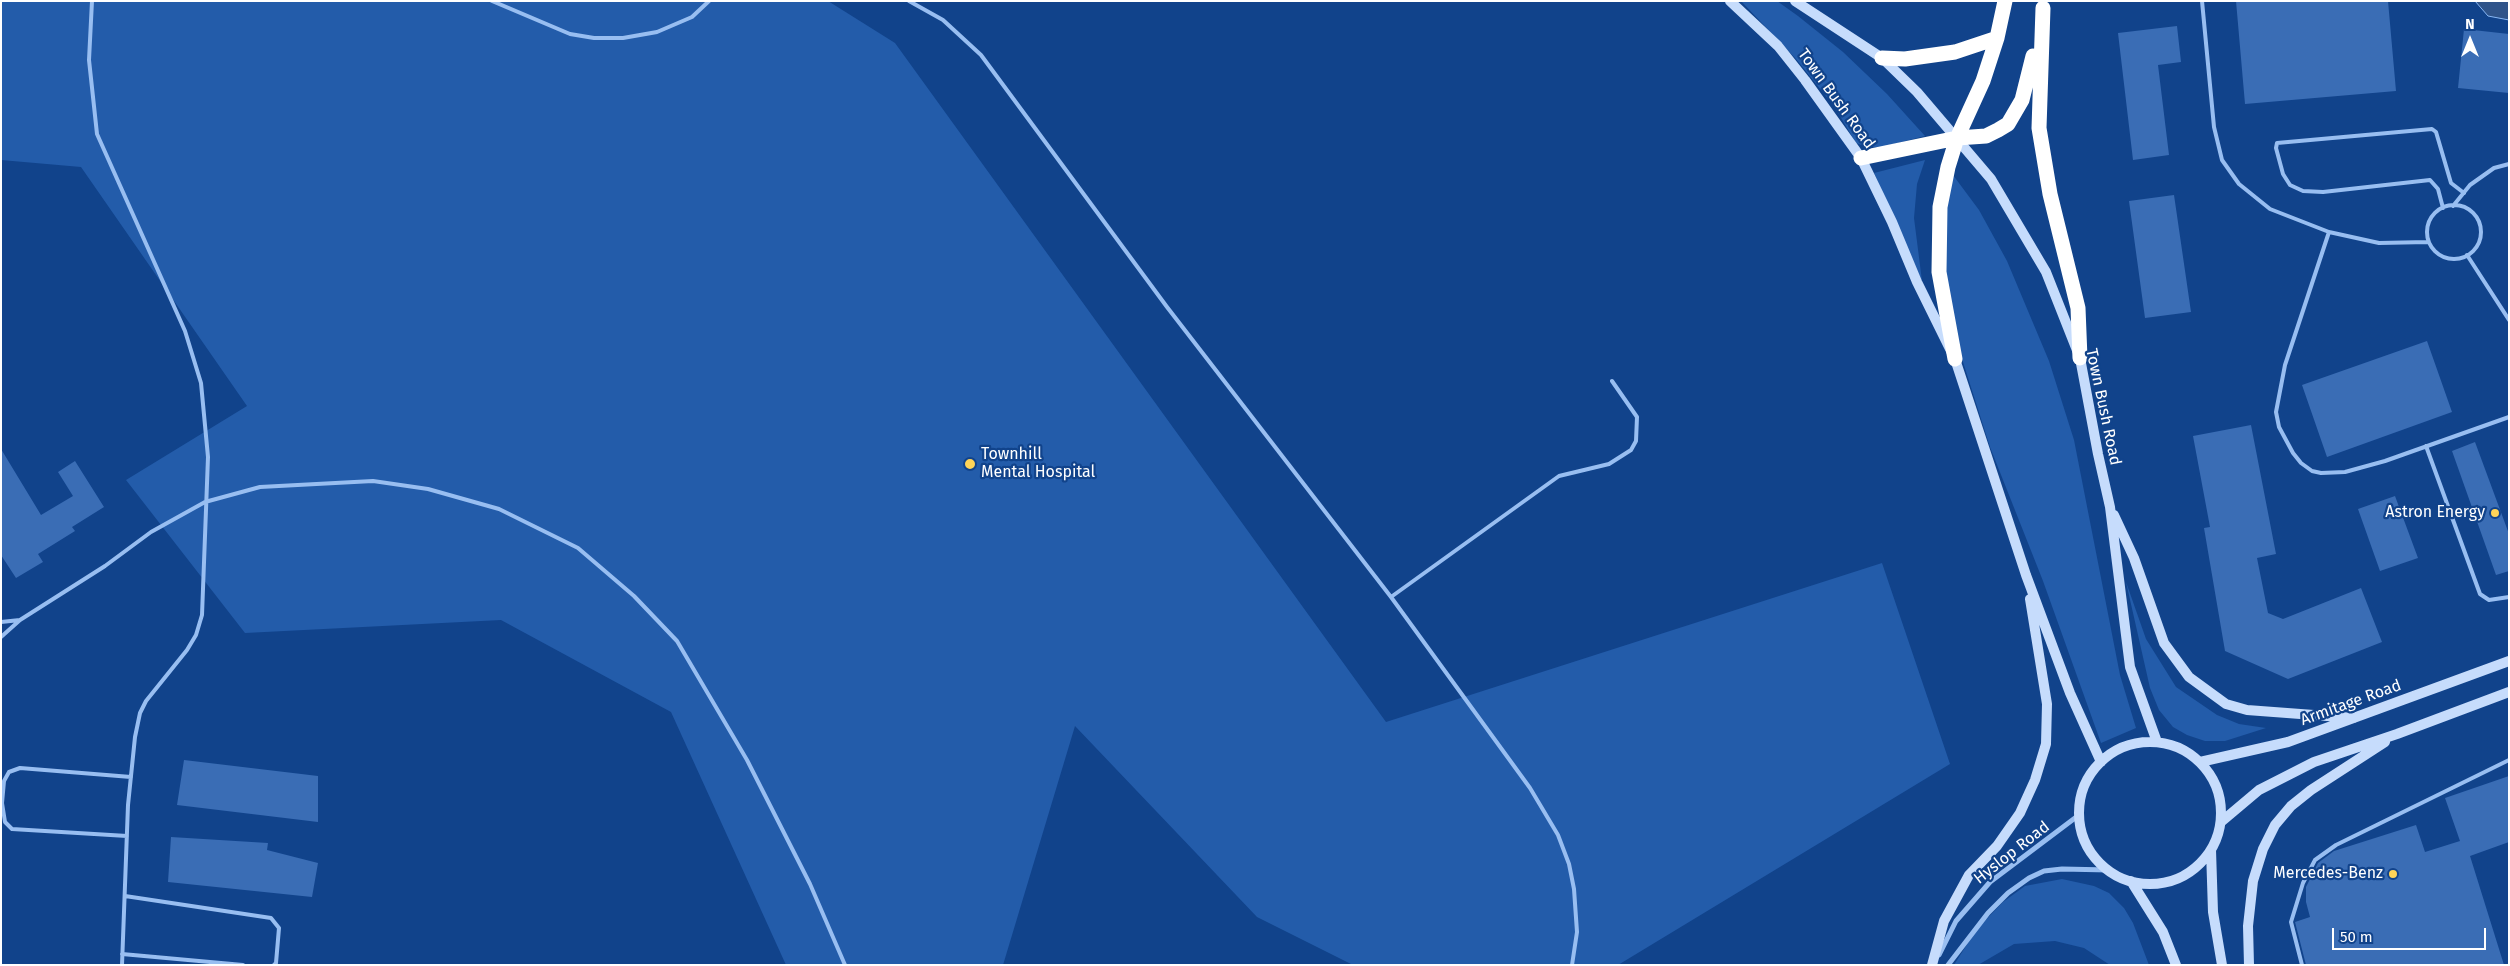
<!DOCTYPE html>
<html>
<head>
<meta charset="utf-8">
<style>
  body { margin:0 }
  #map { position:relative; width:2510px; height:966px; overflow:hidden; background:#11438b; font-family:"Fira Sans",sans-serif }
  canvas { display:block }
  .frame { position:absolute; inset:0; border:2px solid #fff; pointer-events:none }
  .north { position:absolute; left:2445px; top:15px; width:50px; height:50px; -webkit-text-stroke:4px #11438b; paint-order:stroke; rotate:0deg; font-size:14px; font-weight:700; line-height:20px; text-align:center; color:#fff }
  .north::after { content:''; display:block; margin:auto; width:18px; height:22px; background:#fff; clip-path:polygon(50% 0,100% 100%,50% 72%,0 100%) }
  .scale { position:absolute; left:2332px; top:928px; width:154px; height:22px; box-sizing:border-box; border:2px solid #fff; border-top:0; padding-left:6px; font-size:15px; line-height:18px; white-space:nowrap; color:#fff; -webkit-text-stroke:4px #11438b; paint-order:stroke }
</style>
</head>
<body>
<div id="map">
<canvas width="2510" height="966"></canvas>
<div class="frame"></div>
<div class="north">N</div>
<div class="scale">50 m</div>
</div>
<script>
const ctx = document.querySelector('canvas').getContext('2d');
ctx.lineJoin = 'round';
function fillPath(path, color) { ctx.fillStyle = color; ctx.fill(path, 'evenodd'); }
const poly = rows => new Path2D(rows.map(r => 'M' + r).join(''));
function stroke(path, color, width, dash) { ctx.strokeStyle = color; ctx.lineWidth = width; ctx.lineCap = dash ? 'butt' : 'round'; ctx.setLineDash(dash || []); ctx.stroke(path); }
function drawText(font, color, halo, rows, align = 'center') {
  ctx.font = font + ' "Fira Sans",sans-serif'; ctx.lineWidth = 4.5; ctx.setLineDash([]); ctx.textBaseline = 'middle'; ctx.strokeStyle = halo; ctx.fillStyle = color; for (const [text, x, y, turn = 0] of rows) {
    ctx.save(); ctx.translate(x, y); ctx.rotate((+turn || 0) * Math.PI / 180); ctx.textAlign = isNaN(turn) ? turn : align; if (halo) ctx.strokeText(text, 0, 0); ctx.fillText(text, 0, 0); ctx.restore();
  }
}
fillPath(poly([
  [1,1,828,1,895,43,1386,722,1882,563,1950,764,1618,965,1353,965,1257,917,1075,726,1003,965,786,965,671,712,501,620,245,633,126,480,247,406,81,167,1,160],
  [1741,1,1777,1,1798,16,1843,52,1887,94,1925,136,1882,147,1867,147,1856,143,1834,106,1796,59],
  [1925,160,1917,184,1914,218,1922,281,1874,173],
  [1950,171,1979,210,2007,261,2049,361,2074,440,2120,675,2136,728,2101,743,2043,581,1990,447,1942,296,1938,268],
  [2126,582,2146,639,2176,687,2217,715,2239,724,2266,728,2225,741,2205,741,2187,735,2173,727,2159,710,2150,688],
  [2062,879,2094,886,2109,893,2124,908,2133,923,2149,965,2110,965,2084,948,2055,941,2014,944,1978,965,1954,965,1976,930,2003,902,2025,886]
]), '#235caa');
const water = poly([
  [2475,1,2509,1,2509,20,2488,16,2475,1]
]);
fillPath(water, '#2f548a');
stroke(water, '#89b8f5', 1);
fillPath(poly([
  [2236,1,2388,1,2396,91,2245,104],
  [2177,26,2181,62,2158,65,2169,155,2133,160,2118,33],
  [2464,29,2509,34,2509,93,2458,88],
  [2174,195,2191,312,2145,318,2129,201],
  [2427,341,2452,412,2327,457,2302,385],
  [2251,425,2276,554,2257,558,2268,613,2283,619,2361,588,2382,642,2288,679,2225,651,2204,528,2210,527,2193,436],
  [2475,442,2509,534,2509,571,2496,575,2452,451],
  [1,449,41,515,73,496,58,472,75,461,104,507,72,527,75,531,38,554,43,562,16,578,1,555],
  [2395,496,2418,558,2380,571,2358,509],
  [184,760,318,776,318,822,177,805],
  [2509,776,2509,842,2470,856,2504,965,2306,965,2295,922,2310,917,2306,902,2306,887,2318,863,2334,851,2416,825,2425,852,2460,841,2445,798],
  [171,837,268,843,267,850,318,863,312,897,168,882]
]), '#3a6db5');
stroke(poly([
  [92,1,89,60,97,134,185,331,201,383,208,457,202,615,196,635,187,650,146,701,140,713,135,737,128,805,122,965],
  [492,1,570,34,594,38,623,38,657,32,692,17,709,1],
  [909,1,943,20,981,55,1167,307,1391,597,1530,788,1558,835,1569,864,1574,889,1577,932,1572,965],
  [2202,1,2214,127,2222,160,2239,184,2270,209,2329,232,2379,243,2428,242],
  '2427 232a27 27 0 1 1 54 0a27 27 0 1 1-54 0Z',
  [2453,206,2470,185,2494,168,2509,164],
  [2443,208,2438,189,2430,180,2323,192,2303,191,2290,185,2283,174,2276,148,2277,143,2432,129,2436,132,2451,183,2464,193],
  [2329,232,2285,365,2276,412,2279,427,2293,453,2301,463,2312,471,2321,473,2345,472,2385,461,2509,417],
  [2467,255,2509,320],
  [2426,446,2480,594,2489,600,2509,597],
  [1391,597,1559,476,1609,464,1631,450,1636,441,1637,417,1612,381],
  [1,622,20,620,105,566,151,532,205,502,260,487,373,481,428,489,499,509,578,548,634,596,677,641,747,760,810,884,845,965],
  [1,637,20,620],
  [127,836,12,829,5,822,2,803,4,781,9,772,20,768,131,777],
  [125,896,271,918,279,928,276,963,274,965],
  [122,954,243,965],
  [2302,965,2291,922,2303,883,2315,860,2336,845,2509,760]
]), '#98bef1', 4);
stroke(poly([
  [1939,955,1956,921,1990,882,2079,815],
  [1948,965,1988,913,2008,893,2029,878,2044,871,2062,869,2109,870]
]), '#98bef1', 5);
stroke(poly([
  [1730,1,1778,46,1805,80,1861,158,1892,222,1917,282,1955,359,2026,575,2070,693,2101,762],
  [1795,1,1882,58,1917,92,1991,179,2046,272,2080,358,2098,454,2110,507,2130,667,2157,742],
  [2114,515,2134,558,2164,643,2189,677,2226,704,2247,710,2354,718],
  '2079 813a71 71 0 1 1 142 0a71 71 0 1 1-142 0Z',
  [2200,762,2288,742,2509,661],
  [2221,822,2259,790,2314,762,2397,734,2509,692],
  [2211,850,2213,912,2222,965],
  [2131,881,2163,932,2176,965],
  [1932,965,1944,921,1969,875,1997,846,2020,813,2035,780,2046,744,2047,704,2030,599],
  [2249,965,2248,926,2253,881,2263,849,2275,825,2291,806,2311,790,2385,742]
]), '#c6dcfc', 10);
stroke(poly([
  [2043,8,2039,128,2050,194,2078,308,2080,358],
  [1882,58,1905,59,1955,52,1997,38],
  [1861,158,1957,138,1986,136,1998,130,2008,124,2022,100,2033,56],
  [1955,359,1939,272,1940,207,1948,167,1957,138,1983,81,1997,38,2005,1]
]), '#fff', 15);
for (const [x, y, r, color] of [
  [970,464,6,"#ffd458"],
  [2495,513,5,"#ffd458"],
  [2393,874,5,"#ffd458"]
]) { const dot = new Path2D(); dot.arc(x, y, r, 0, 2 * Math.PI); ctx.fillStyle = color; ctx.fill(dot); stroke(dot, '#11438b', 2); }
drawText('16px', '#fff', '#11438b', [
  ["Town Bush Road",1836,99,54],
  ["Town Bush Road",2103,407,78],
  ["Armitage Road",2351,703,-20],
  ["Hyslop Road",2012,853,-38]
]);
drawText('16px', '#fff', '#11438b', [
  ["Townhill",981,455,"left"],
  ["Mental Hospital",981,473,"left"],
  ["Astron Energy",2485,513],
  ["Mercedes-Benz",2383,874]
], 'right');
</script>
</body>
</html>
